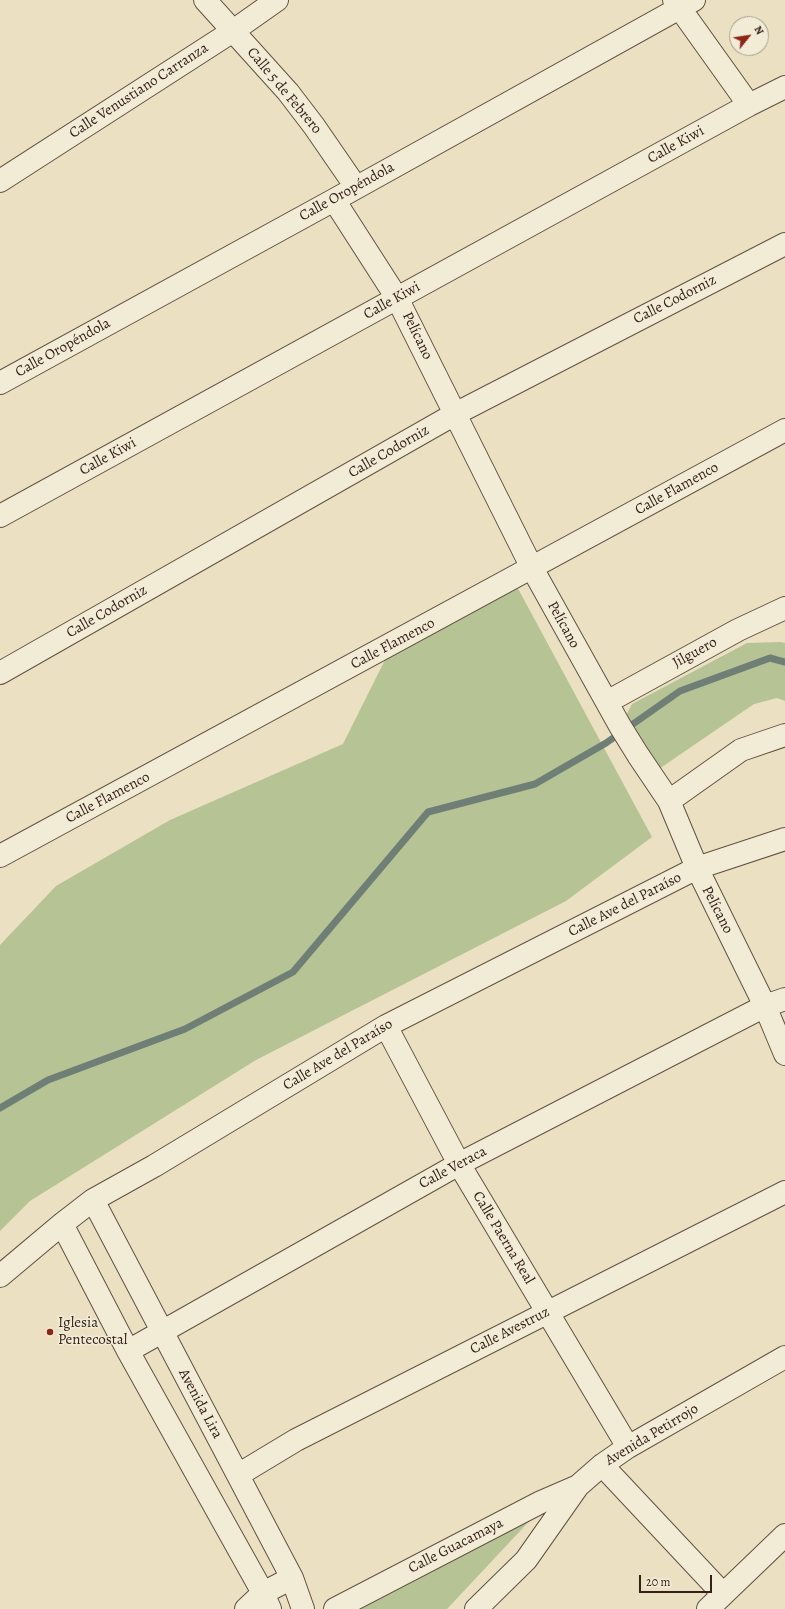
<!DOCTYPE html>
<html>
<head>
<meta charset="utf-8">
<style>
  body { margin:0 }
  #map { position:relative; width:785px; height:1609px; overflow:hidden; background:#ebe1c2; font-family:Alegreya,serif }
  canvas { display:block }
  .north { position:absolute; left:729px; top:16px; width:40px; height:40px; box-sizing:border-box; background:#f2ecd7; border:1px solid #a69b8b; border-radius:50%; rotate:60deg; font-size:11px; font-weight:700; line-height:16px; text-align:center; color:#352119 }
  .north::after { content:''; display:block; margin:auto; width:14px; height:18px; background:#8f2418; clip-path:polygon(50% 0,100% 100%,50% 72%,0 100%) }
  .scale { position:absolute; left:639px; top:1575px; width:73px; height:18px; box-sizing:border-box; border:2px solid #352119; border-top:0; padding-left:5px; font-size:12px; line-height:14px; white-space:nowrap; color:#352119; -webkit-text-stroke:3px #f2ecd7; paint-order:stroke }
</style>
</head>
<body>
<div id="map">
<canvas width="785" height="1609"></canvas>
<div class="north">N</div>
<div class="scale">20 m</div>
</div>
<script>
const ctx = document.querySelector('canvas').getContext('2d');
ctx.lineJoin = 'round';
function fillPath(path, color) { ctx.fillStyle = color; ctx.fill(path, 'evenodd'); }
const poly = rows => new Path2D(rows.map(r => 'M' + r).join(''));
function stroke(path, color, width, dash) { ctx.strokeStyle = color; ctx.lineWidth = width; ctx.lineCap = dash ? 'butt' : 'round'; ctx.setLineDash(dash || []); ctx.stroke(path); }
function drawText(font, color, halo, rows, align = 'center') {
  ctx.font = font + ' Alegreya,serif'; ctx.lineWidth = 3; ctx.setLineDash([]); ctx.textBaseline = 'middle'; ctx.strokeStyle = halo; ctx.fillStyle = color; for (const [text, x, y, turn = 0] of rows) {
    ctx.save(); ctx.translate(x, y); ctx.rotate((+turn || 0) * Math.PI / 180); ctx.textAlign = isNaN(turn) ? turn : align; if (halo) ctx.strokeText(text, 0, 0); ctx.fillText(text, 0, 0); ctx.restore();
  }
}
fillPath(poly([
  [515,583,652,837,566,901,256,1060,30,1201,0,1231,0,945,56,886,170,820,343,744,387,656],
  [781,642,785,643,785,701,777,698,754,704,656,771,623,721,632,704,747,643],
  [536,1514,447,1609,357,1609]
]), '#b5c395');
stroke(poly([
  [0,1108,48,1080,185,1029,293,972,428,812,535,784,606,743,680,691,770,658,785,662]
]), '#707f75', 7);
const minor = poly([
  [205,0,288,92,314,126,356,187],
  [674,0,749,105],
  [0,181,233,31,277,0],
  [334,200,397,298,532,568,620,726,638,755,669,801,697,868,765,1006,785,1054],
  [0,383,334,200,694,0],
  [0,516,749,105,785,87],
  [0,673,455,414,785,244],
  [607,702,738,630,785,608],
  [669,801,741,750,785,735],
  [0,856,785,430],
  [386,1026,459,1164,628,1447],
  [93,1200,292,1578,303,1609],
  [62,1224,128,1351,263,1593,270,1609],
  [0,1276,62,1224,93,1200,154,1166,386,1026,697,868,785,839],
  [128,1351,459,1164,765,1006,785,999],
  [602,1465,723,1594],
  [238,1475,296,1440,785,1192],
  [246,1609,263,1593,292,1578],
  [335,1609,541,1502,578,1486],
  [476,1609,526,1560,578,1486,602,1465,628,1447,785,1357],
  [708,1609,785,1535]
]);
stroke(minor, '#625143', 24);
stroke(minor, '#f2ecd7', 22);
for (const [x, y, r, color] of [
  [50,1332,4,"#8f2418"]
]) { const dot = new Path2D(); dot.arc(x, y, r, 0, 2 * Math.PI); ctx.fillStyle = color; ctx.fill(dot); stroke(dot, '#f2ecd7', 1.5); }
drawText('15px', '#352119', '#f2ecd7', [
  ["Calle Venustiano Carranza",139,91,-33],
  ["Calle 5 de Febrero",284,91,50],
  ["Calle Kiwi",676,145,-29],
  ["Calle Oropéndola",347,192,-29],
  ["Calle Codorniz",675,300,-27],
  ["Calle Kiwi",392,301,-29],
  ["Pelícano",417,336,64],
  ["Calle Oropéndola",63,348,-29],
  ["Calle Codorniz",389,452,-30],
  ["Calle Kiwi",108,457,-29],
  ["Calle Flamenco",677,489,-29],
  ["Calle Codorniz",107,612,-30],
  ["Pelícano",563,625,61],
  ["Calle Flamenco",393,644,-28],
  ["Jilguero",695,653,-29],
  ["Calle Flamenco",108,798,-28],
  ["Calle Ave del Paraíso",625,905,-27],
  ["Pelícano",717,910,63],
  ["Calle Ave del Paraíso",338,1055,-31],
  ["Calle Veraca",453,1168,-28],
  ["Calle Paerna Real",503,1238,59],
  ["Calle Avestruz",510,1331,-27],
  ["Avenida Lira",200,1404,62],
  ["Avenida Petirrojo",652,1435,-31],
  ["Calle Guacamaya",456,1546,-27]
]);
drawText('15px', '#352119', '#f2ecd7', [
  ["Iglesia",58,1323],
  ["Pentecostal",58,1340]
], 'left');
</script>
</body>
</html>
